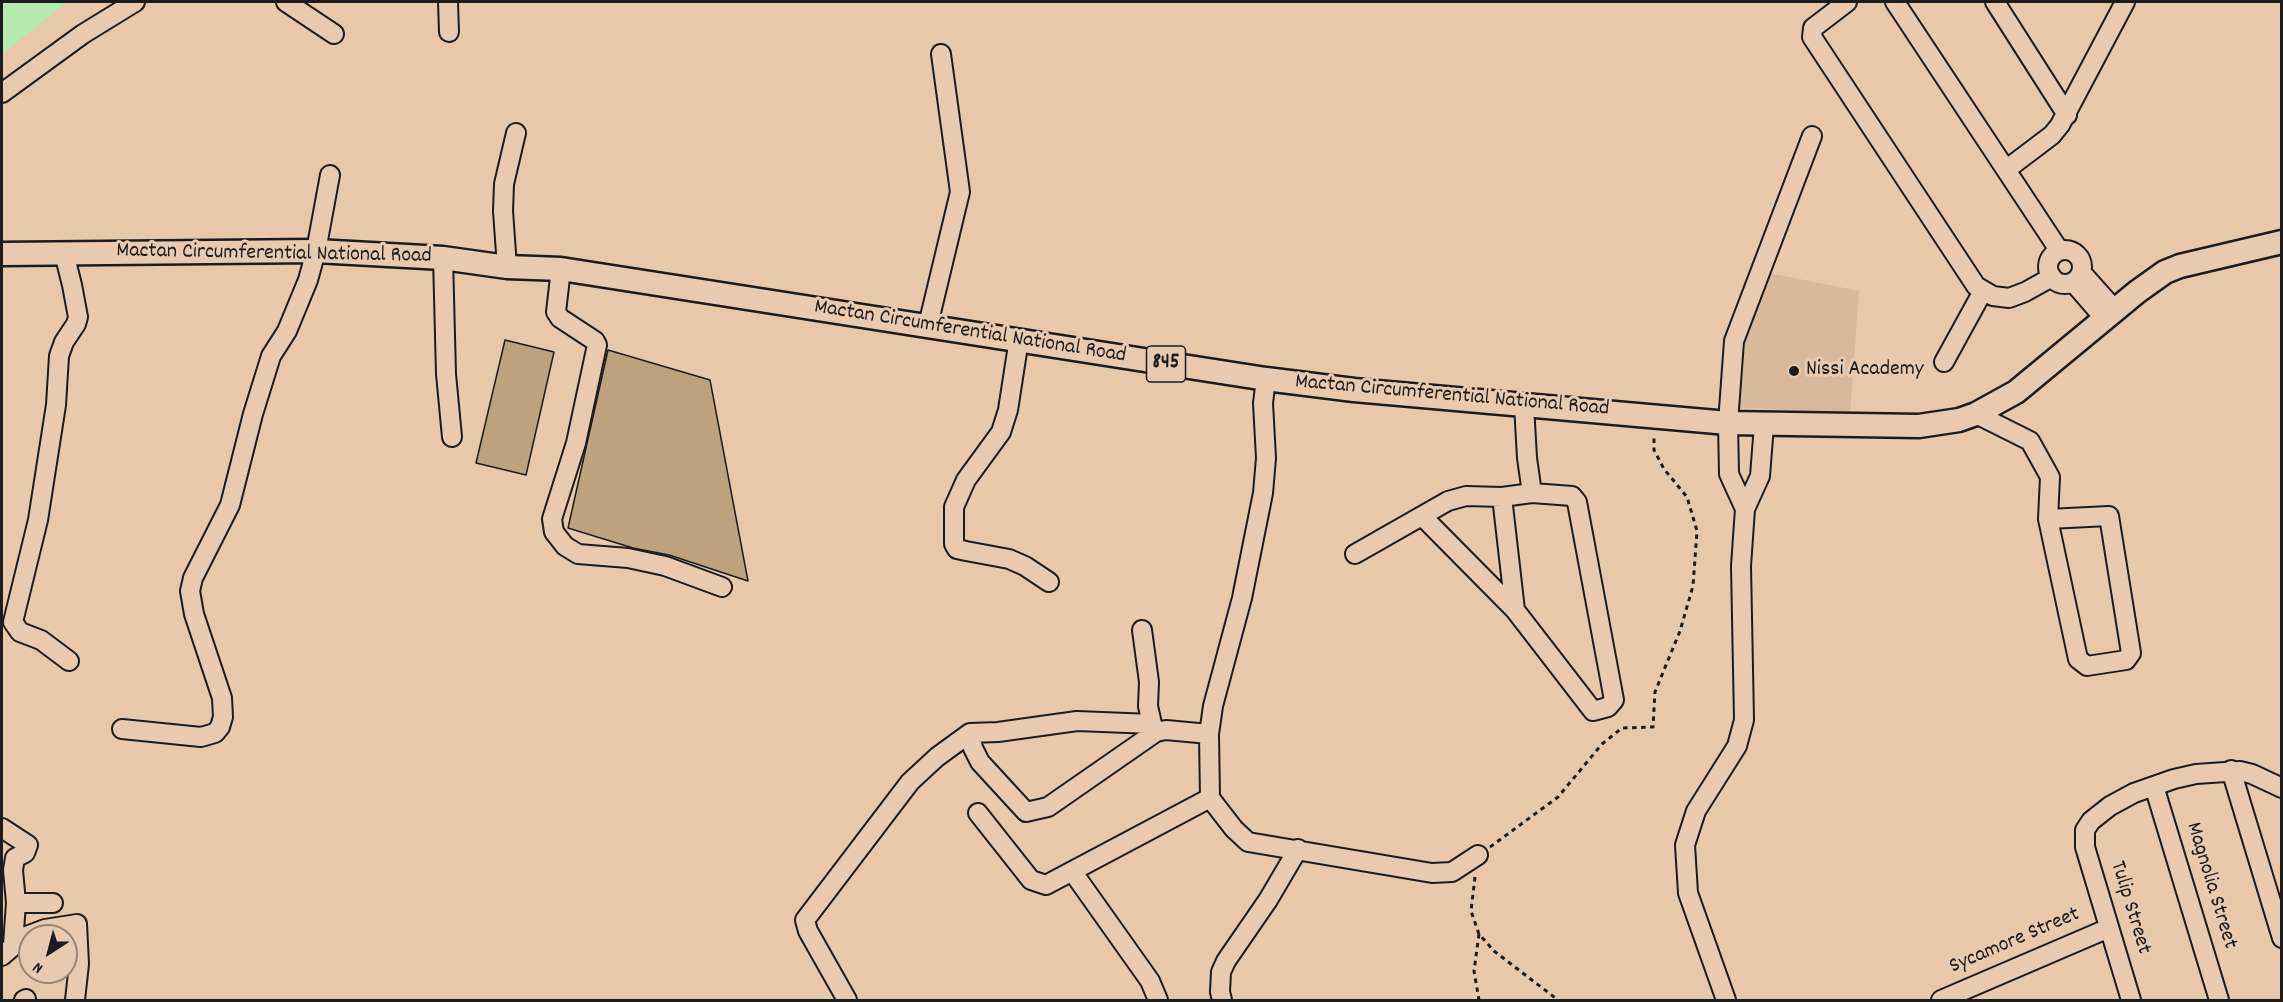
<!DOCTYPE html>
<html>
<head>
<meta charset="utf-8">
<style>
  body { margin:0 }
  #map { position:relative; width:2283px; height:1002px; overflow:hidden; background:#e7c9aa; font-family:Dekko,sans-serif }
  canvas { display:block }
  .frame { position:absolute; inset:0; border:3px solid #1c1c1c; pointer-events:none }
  .north { position:absolute; left:18px; top:924px; width:60px; height:60px; box-sizing:border-box; background:#e8cbaf; border:2px solid #968574; border-radius:50%; rotate:216deg; font-size:16px; font-weight:700; line-height:24px; text-align:center; color:#1c1c1c }
  .north::after { content:''; display:block; margin:auto; width:21px; height:27px; background:#1c1c1c; clip-path:polygon(50% 0,100% 100%,50% 72%,0 100%) }
</style>
</head>
<body>
<div id="map">
<canvas width="2283" height="1002"></canvas>
<div class="frame"></div>
<div class="north">N</div>
</div>
<script>
const ctx = document.querySelector('canvas').getContext('2d');
ctx.lineJoin = 'round';
function fillPath(path, color) { ctx.fillStyle = color; ctx.fill(path, 'evenodd'); }
const poly = rows => new Path2D(rows.map(r => 'M' + r).join(''));
function stroke(path, color, width, dash) { ctx.strokeStyle = color; ctx.lineWidth = width; ctx.lineCap = dash ? 'butt' : 'round'; ctx.setLineDash(dash || []); ctx.stroke(path); }
function drawText(font, color, halo, rows, align = 'center') {
  ctx.font = font + ' Dekko,sans-serif'; ctx.lineWidth = 6; ctx.setLineDash([]); ctx.textBaseline = 'middle'; ctx.strokeStyle = halo; ctx.fillStyle = color; for (const [text, x, y, turn = 0] of rows) {
    ctx.save(); ctx.translate(x, y); ctx.rotate((+turn || 0) * Math.PI / 180); ctx.textAlign = isNaN(turn) ? turn : align; if (halo) ctx.strokeText(text, 0, 0); ctx.fillText(text, 0, 0); ctx.restore();
  }
}
fillPath(poly([
  [1769,273,1859,291,1850,414,1732,407,1737,335]
]), '#d6ba9a');
fillPath(poly([
  [2,2,67,2,2,54]
]), '#b4eaac');
const building = poly([
  [505,340,554,352,526,475,476,463,505,340],
  [608,350,710,380,748,581,669,555,633,548,568,528,608,350]
]);
fillPath(building, '#bda27e');
stroke(building, '#1c1c1c', 1.5);
const minor = poly([
  [286,2,334,34],
  [448,2,449,32],
  [1847,2,1813,28,1812,37,1976,286,1993,296,2009,298,2025,292,2052,277],
  [1895,2,2059,250],
  [1995,2,2067,115],
  [2,93,83,34,135,2],
  [2007,169,2052,135,2060,125,2125,2],
  '2048 267a17 17 0 1 1 34 0a17 17 0 1 1-34 0Z',
  [64,253,72,285,78,317,76,324,64,342,59,356,56,405,38,520,13,622,20,632,41,640,69,661],
  [443,258,446,374,452,437],
  [507,267,503,211,504,184,516,133],
  [561,269,556,312,560,318,595,341,597,345,576,443,552,519,554,532,565,546,578,554,628,558,665,566,722,587],
  [2082,273,2115,310],
  [2073,282,2105,319],
  [928,325,960,192,941,54],
  [1019,339,1008,410,1001,432,966,480,954,507,954,544,957,549,966,551,1009,559,1025,566,1049,582],
  [1944,362,1983,291],
  [1266,379,1263,403,1266,458,1263,493,1242,598,1213,706,1209,734,1210,798,1234,829,1248,842,1432,873,1452,872,1478,855],
  [1524,405,1527,458,1532,493],
  [1976,414,2030,441,2050,477,2048,519,2078,659,2087,666,2126,660,2131,653,2109,516,2048,519],
  [1502,497,1515,610],
  [1745,509,1729,474,1728,423,1734,341,1812,136],
  [1355,554,1448,501,1466,496,1502,497,1532,493,1572,496,1577,502,1614,700,1608,707,1593,711,1515,610,1423,517],
  [1142,630,1149,682,1148,706,1152,724],
  [122,729,201,737,215,733,220,727,223,717,222,698,194,614,190,591,193,578,230,505,253,414,271,356,287,331,308,280,316,251,330,175],
  [970,733,973,748,980,762,1026,812,1048,807,1156,732,1166,730,1209,734],
  [2231,770,2282,938],
  [2154,786,2219,1000],
  [978,813,1031,880,1046,885,1210,798],
  [2,828,28,845,25,853,15,858,13,870,16,903,13,945],
  [1072,871,1150,981,1158,1000],
  [16,903,53,903],
  [2,956,24,937,45,929,77,924,79,964,75,1000],
  [24,1000,26,999],
  [847,1000,808,931,805,920,910,782,937,757,970,733,998,732,1077,721,1152,724,1156,732],
  [1222,1000,1220,992,1221,972,1226,961,1268,900,1298,849],
  [1726,1000,1688,893,1685,845,1696,811,1737,746,1744,720,1741,566,1745,509,1760,476,1764,425],
  [1941,1000,2109,928],
  [2131,1000,2085,847,2085,830,2091,821,2110,806,2134,793,2174,779,2196,774,2240,771,2252,774,2282,788]
]);
const major = poly([
  [2,254,316,251,443,258,507,267,561,269,1266,379,1354,390,1728,423,1919,426,1959,420,1976,414,2016,392,2137,292,2165,272,2180,266,2282,242]
]);
stroke(minor, '#1c1c1c', 22);
stroke(major, '#1c1c1c', 27);
stroke(poly([
  [1490,847,1558,797,1602,744,1622,728,1653,727,1655,692,1680,631,1693,586,1697,531,1687,497,1664,469,1654,450,1654,435],
  [1475,877,1471,911,1479,934,1494,951,1558,1000],
  [1479,934,1474,971,1479,1000]
]), '#1c1c1c', 3, [4.5, 4.5]);
stroke(minor, '#e8cbaf', 18);
stroke(major, '#e8cbaf', 22);
for (const [x, y, r, color] of [
  [1794,371,6,"#1c1c1c"]
]) { const dot = new Path2D(); dot.arc(x, y, r, 0, 2 * Math.PI); ctx.fillStyle = color; ctx.fill(dot); stroke(dot, '#e8cbaf', 2); }
for (const [x, y, w] of [
  [1166,364,39]
]) { const box = new Path2D(); box.roundRect(x - w / 2, y - 18, w, 36, 4.5); ctx.fillStyle = '#e8cbaf'; ctx.fill(box); stroke(box, '#1c1c1c', 1.5); }
drawText('bold 21px', '#1c1c1c', null, [
  ["845",1166,364]
]);
drawText('22px', '#1c1c1c', '#e8cbaf', [
  ["Mactan Circumferential National Road",274,255,1],
  ["Mactan Circumferential National Road",970,333,9],
  ["Mactan Circumferential National Road",1452,397,5],
  ["Magnolia Street",2210,886,73],
  ["Tulip Street",2129,908,73],
  ["Sycamore Street",2015,942,-23]
]);
drawText('22px', '#1c1c1c', '#e8cbaf', [
  ["Nissi Academy",1806,371]
], 'left');
</script>
</body>
</html>
